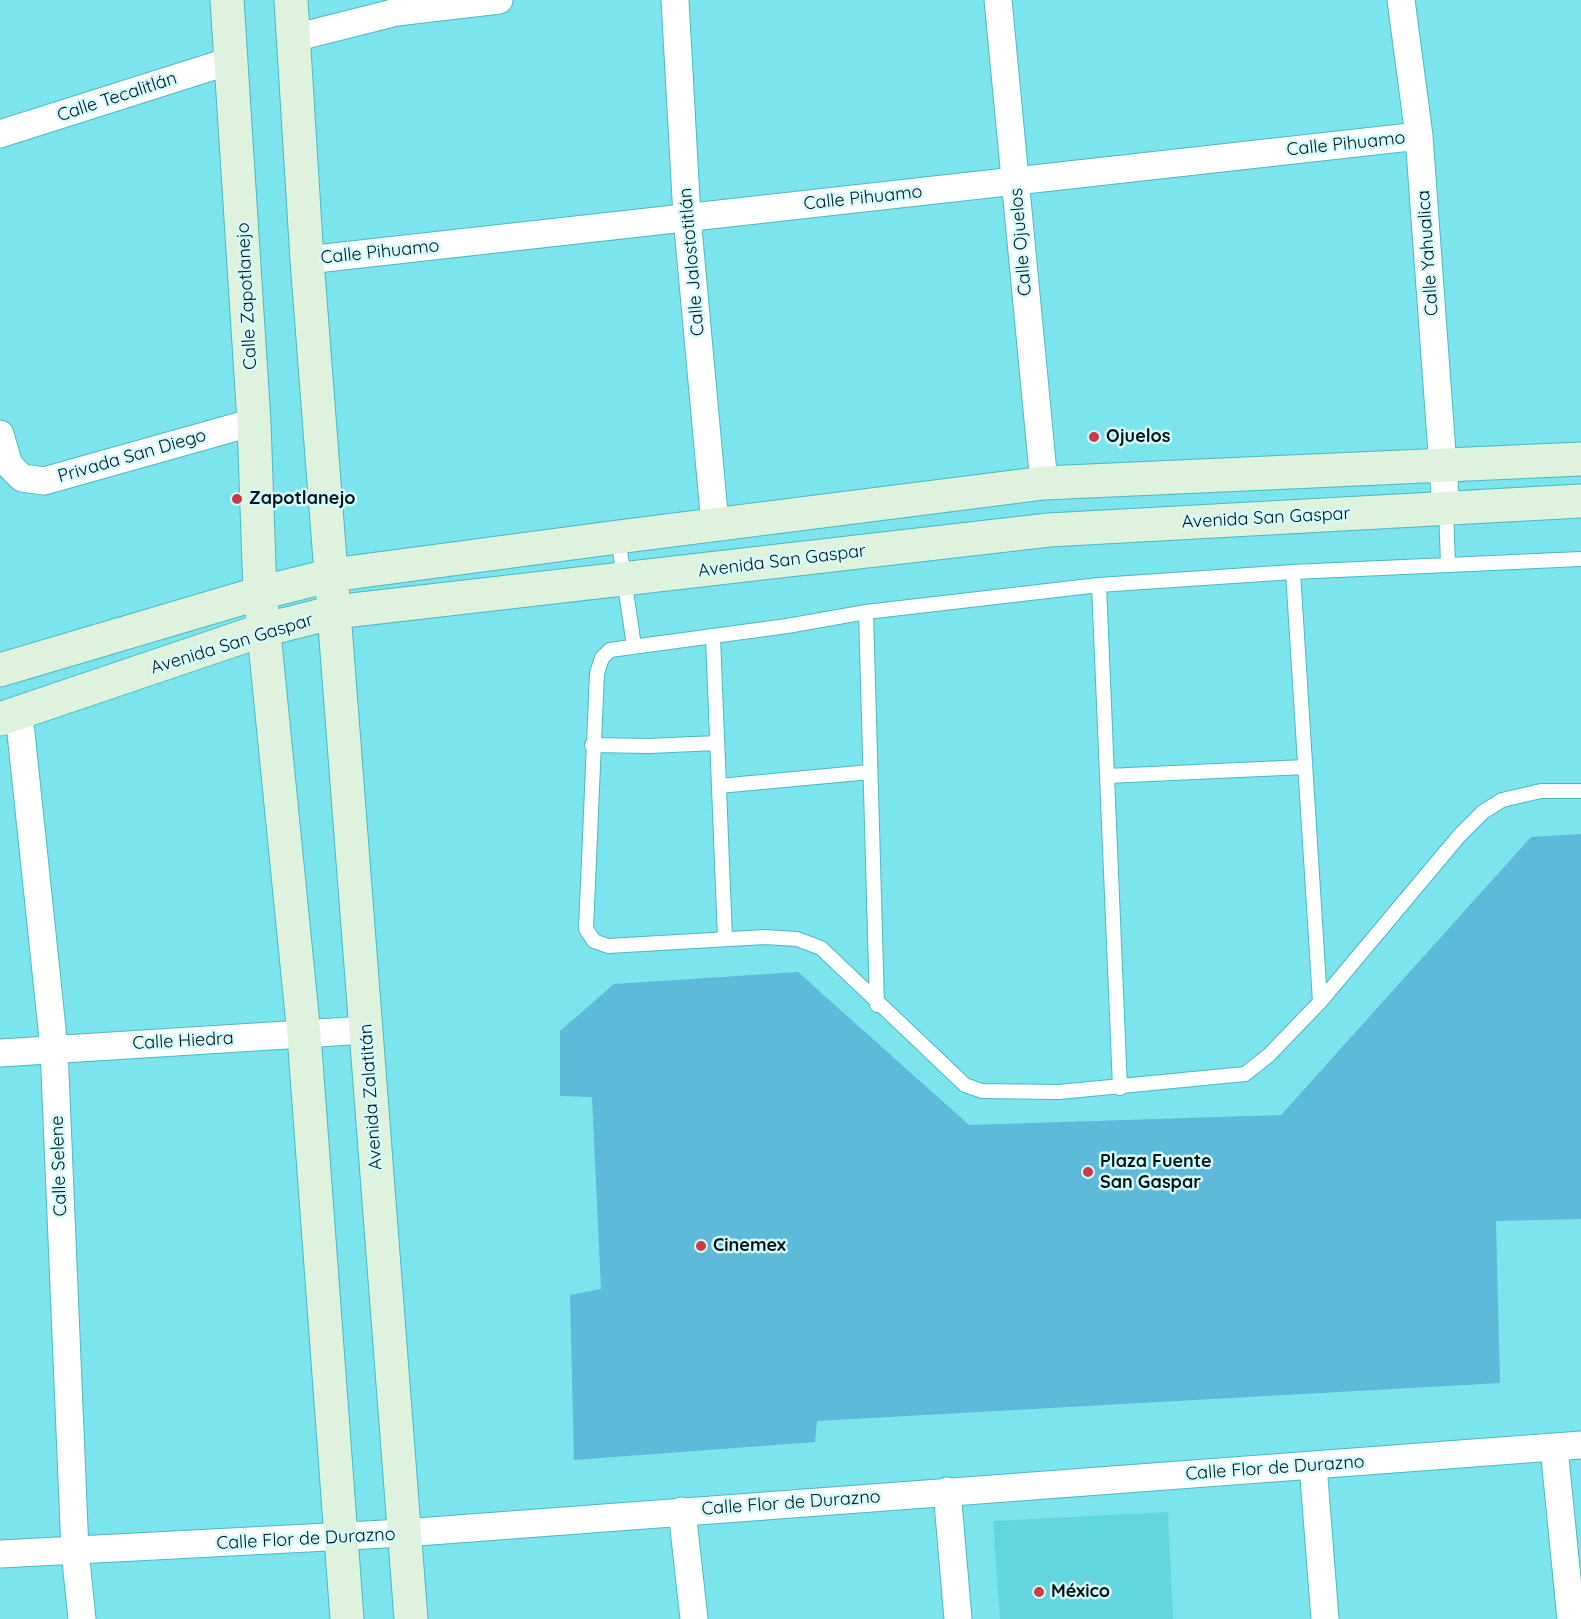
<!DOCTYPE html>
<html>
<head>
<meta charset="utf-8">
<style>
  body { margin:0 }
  canvas { display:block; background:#7be4ec }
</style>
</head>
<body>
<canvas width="1581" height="1619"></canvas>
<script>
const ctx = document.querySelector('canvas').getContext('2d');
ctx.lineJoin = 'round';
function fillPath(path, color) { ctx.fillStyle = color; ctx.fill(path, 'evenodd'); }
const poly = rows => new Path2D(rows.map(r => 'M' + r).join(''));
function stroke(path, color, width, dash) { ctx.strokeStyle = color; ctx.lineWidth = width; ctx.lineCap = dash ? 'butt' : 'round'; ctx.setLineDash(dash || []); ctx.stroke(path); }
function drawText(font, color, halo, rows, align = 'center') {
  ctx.font = font + ' Quicksand,sans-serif'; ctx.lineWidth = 5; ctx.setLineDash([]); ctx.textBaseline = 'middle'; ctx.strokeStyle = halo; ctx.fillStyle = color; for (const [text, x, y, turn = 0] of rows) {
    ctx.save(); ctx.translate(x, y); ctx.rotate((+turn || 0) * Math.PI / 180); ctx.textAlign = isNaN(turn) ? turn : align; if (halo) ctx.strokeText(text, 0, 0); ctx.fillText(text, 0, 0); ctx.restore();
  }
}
fillPath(poly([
  [1168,1512,1173,1619,1000,1619,993,1521]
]), '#61d6df');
fillPath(poly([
  [1581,834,1581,1219,1496,1221,1500,1383,817,1421,815,1442,574,1460,570,1295,601,1289,592,1097,560,1096,560,1031,614,984,798,972,969,1125,1281,1115,1531,837]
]), '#5dbad9');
const lane = poly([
  [1446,508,1448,565],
  [618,537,634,646],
  [1581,559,1293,572,1099,585,866,612,787,626,610,650,602,658,597,673,586,929,594,941,608,946,765,937,797,939,821,948,965,1085,982,1091,1059,1092,1245,1074,1269,1055,1320,1002,1459,836,1483,812,1502,800,1541,791,1581,791],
  [1293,572,1320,1002],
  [1099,585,1120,1088],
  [866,612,877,1005],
  [713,637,725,939],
  [592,745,649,746,716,743],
  [1107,776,1305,767],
  [719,786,870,772]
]);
const street = poly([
  [675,0,687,217,715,524],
  [998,0,1044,483],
  [1401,0,1419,136,1446,508],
  [294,38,397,12,499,0],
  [0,134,233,60],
  [307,260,1419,136],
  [0,434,9,465,22,478,44,481,254,422],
  [19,714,54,1048,75,1551,82,1619],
  [0,1053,366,1030],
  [1554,1448,1571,1619],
  [1313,1465,1325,1619],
  [947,1491,958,1619],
  [682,1511,694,1619],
  [0,1554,404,1533,1581,1445]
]);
const secondary = poly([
  [227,0,254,422,260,593,304,1035,347,1619],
  [291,0,307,260,411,1619],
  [0,670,260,593,332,575,618,537,1044,483,1581,459],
  [0,719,263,630,335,612,1049,530,1581,501]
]);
stroke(lane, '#4db9c1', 16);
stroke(street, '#4db9c1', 29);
stroke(secondary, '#4db9c1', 35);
stroke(lane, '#fff', 14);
stroke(street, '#fff', 27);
stroke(secondary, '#dff2dd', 33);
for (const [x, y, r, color] of [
  [1094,437,6,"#cb3b43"],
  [237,499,6,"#cb3b43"],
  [1088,1172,6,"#cb3b43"],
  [701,1246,6,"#cb3b43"],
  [1039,1592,6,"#cb3b43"]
]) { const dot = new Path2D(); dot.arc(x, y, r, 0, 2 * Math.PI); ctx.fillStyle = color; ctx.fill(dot); stroke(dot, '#d4fafd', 2); }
drawText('18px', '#001416', '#d4fafd', [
  ["Calle Tecalitlán",117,97,-18],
  ["Calle Pihuamo",1346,144,-6],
  ["Calle Pihuamo",863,198,-6],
  ["Calle Ojuelos",1021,242,-95],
  ["Calle Pihuamo",380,252,-6],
  ["Calle Yahualica",1428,253,-94],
  ["Calle Jalostotitlán",692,262,-95],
  ["Calle Zapotlanejo",247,296,-93],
  ["Privada San Diego",132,456,-16],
  ["Avenida San Gaspar",1266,518,-3],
  ["Avenida San Gaspar",782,561,-7],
  ["Avenida San Gaspar",232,644,-17],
  ["Calle Hiedra",183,1041,-3],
  ["Avenida Zalatitán",371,1097,-94],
  ["Calle Selene",59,1166,-92],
  ["Calle Flor de Durazno",1275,1468,-4],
  ["Calle Flor de Durazno",791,1503,-4],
  ["Calle Flor de Durazno",306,1539,-3]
]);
drawText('bold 18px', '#001416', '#d4fafd', [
  ["Ojuelos",1106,437],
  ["Zapotlanejo",249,499],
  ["Plaza Fuente",1100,1162],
  ["San Gaspar",1100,1183],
  ["Cinemex",713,1246],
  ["México",1051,1592]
], 'left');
</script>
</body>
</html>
